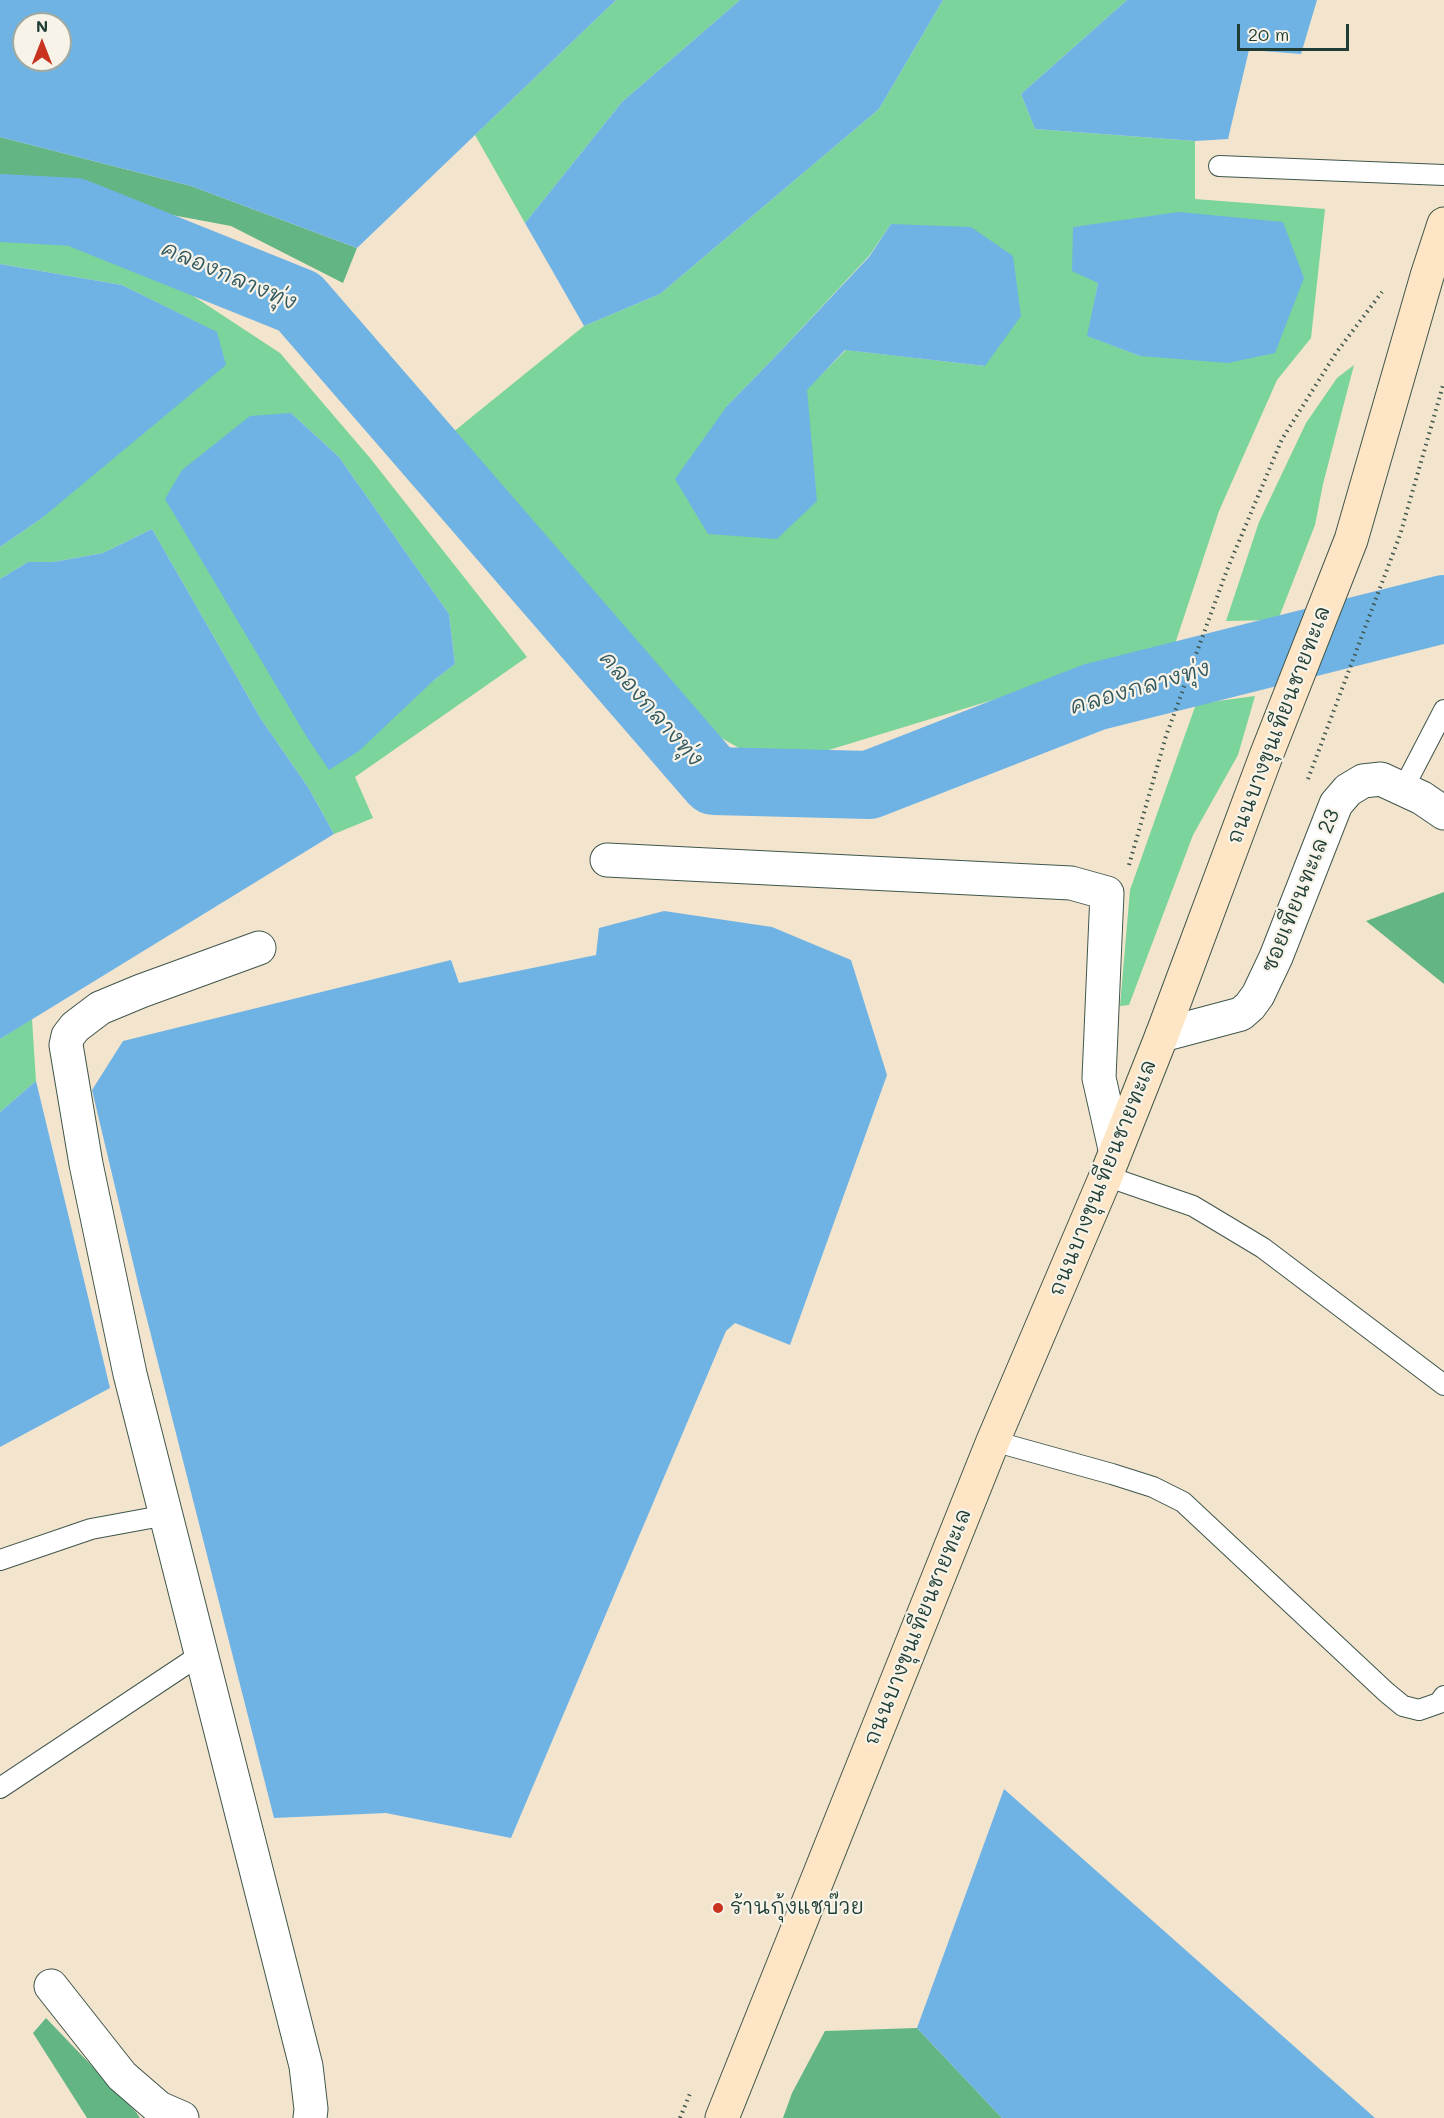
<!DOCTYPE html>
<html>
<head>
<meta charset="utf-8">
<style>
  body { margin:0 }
  #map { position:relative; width:1444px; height:2118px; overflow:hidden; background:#f3e4cd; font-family:Mali,sans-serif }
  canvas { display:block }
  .north { position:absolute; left:12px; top:12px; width:60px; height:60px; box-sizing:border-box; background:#f7f3e8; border:2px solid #a1aaa0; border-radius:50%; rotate:0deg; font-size:16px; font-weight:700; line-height:24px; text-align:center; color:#1f3d34 }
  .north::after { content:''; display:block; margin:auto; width:21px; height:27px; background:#c8321e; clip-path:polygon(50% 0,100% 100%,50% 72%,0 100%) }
  .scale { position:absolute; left:1237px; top:24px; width:112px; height:27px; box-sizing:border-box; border:3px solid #1f3d34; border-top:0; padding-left:8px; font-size:18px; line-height:21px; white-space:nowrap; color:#1f3d34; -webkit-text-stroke:4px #f7f3e8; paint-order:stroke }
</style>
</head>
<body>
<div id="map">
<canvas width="1444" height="2118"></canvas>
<div class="north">N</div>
<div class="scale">20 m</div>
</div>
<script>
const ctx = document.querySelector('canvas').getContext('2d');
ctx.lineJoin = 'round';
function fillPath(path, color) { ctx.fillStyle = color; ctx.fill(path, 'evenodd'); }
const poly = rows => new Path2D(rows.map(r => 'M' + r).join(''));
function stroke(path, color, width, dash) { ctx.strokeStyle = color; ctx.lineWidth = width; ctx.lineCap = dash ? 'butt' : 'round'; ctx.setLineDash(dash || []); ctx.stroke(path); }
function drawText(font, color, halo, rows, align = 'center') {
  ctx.font = font + ' Mali,"Playpen Sans Thai",sans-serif'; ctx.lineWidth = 4.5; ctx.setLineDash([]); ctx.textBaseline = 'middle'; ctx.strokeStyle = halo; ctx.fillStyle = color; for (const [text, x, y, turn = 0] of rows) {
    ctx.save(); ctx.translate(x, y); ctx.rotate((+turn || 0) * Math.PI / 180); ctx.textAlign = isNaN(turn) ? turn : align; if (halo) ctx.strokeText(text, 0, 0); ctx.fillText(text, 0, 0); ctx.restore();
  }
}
fillPath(poly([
  [616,0,740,0,622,102,525,223,475,135],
  [943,0,1127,0,1021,94,1035,129,1195,141,1195,199,1325,209,1311,338,1277,380,1219,511,1173,650,1055,681,773,767,705,729,447,437,584,326,660,294,879,109],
  [891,224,985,366,846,350,807,389,727,406,771,361,869,256],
  [1098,283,1140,356,1088,336],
  [0,233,110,253,178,286,280,353,370,458,527,657,355,777,373,818,334,834,308,787,261,719,152,529,103,553,53,562,28,562,0,579,0,547,42,518,216,332,122,285,0,264],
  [291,413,339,457,449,614,455,664,433,681],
  [1354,365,1323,484,1315,525,1278,620,1226,621,1259,522,1306,423,1337,378],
  [1255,696,1238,755,1193,835,1129,1005,1120,1006,1130,890,1196,704],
  [32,1019,36,1081,0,1112,0,1039]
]), '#7ad49b');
fillPath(poly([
  [0,137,191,186,357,248,343,283,231,226,0,183],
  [1444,892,1444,984,1366,921],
  [46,2018,136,2112,140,2118,87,2118,33,2033],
  [917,2028,1002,2118,783,2118,792,2093,825,2031]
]), '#63b683');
fillPath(poly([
  [0,0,616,0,357,248,191,186,0,137],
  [24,24,60,24,60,60,24,60],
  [740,0,943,0,879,109,660,294,584,326,525,223,622,102],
  [1127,0,1317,0,1301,54,1249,50,1228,139,1195,141,1035,129,1021,94],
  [1179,212,1283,222,1304,278,1275,353,1228,363,1140,356,1087,336,1098,283,1072,271,1073,227],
  [891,224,971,227,1013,256,1021,316,985,366,845,350,807,390,817,501,777,539,708,534,675,479,727,406,771,361,869,257],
  [0,264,122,285,217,332,226,365,42,518,0,547],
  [291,413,339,457,449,614,455,664,433,681,359,751,329,770,308,739,165,499,182,470,250,416],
  [152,529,261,719,308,787,334,834,0,1039,0,579,28,562,53,562,103,553],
  [664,911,772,927,851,960,887,1075,790,1345,735,1323,726,1331,511,1838,386,1813,274,1818,140,1292,92,1090,123,1041,451,960,459,983,596,955,599,928],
  [36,1081,110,1388,0,1447,0,1112],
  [1004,1789,1375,2118,1002,2118,917,2028]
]), '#6fb3e5');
stroke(poly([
  [0,208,75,212,299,302,714,781,869,785,1094,697,1444,609]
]), '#6fb3e5', 68);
const service = poly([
  [1219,166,1444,175],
  [1403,789,1444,710],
  [1106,1176,1193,1206,1263,1248,1444,1385],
  [993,1441,1112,1474,1153,1487,1183,1502,1386,1692,1403,1706,1419,1710,1439,1703,1444,1696],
  [0,1560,91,1529,167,1515],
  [0,1788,203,1653]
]);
const minor = poly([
  [607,860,1071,883,1107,893,1099,1078,1115,1149],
  [259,948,141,991,100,1008,75,1027,68,1036,66,1045,86,1164,130,1374,306,2066,311,2109,310,2118],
  [1162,1035,1241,1014,1250,1006,1258,995,1276,957,1336,804,1348,790,1363,781,1381,779,1422,798,1444,813],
  [51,1986,122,2076,159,2108,182,2118]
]);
const secondary = poly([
  [722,2118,993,1441,1106,1176,1162,1035,1266,756,1351,540,1427,276,1444,224]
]);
stroke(service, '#3f564b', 22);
stroke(minor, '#3f564b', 35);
stroke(secondary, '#3f564b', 35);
stroke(poly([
  [1308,779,1400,535,1444,382],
  [1129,865,1166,736,1227,570,1282,439,1336,353,1382,292],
  [680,2118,691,2091]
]), '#3f564b', 4, [1.5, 4.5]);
stroke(service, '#fff', 20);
stroke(minor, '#fff', 33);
stroke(secondary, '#fee5c5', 33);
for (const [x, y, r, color] of [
  [718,1908,6,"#c8321e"]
]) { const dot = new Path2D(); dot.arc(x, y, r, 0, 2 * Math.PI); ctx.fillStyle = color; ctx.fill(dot); stroke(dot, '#f7f3e8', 2); }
drawText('21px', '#1f3d34', '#f7f3e8', [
  ["ถนนบางขุนเทียนชายทะเล",1279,725,-69],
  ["ซอยเทียนทะเล 23",1301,891,-68],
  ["ถนนบางขุนเทียนชายทะเล",1103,1178,-68],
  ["ถนนบางขุนเทียนชายทะเล",918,1627,-68]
]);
drawText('21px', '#1f3d34', '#f7f3e8', [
  ["ร้านกุ้งแชบ๊วย",730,1908]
], 'left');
drawText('italic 22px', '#335a60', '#f7f3e8', [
  ["คลองกลางทุ่ง",229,276,23],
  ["คลองกลางทุ่ง",1140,688,-16],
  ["คลองกลางทุ่ง",651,709,49]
]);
</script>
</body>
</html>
